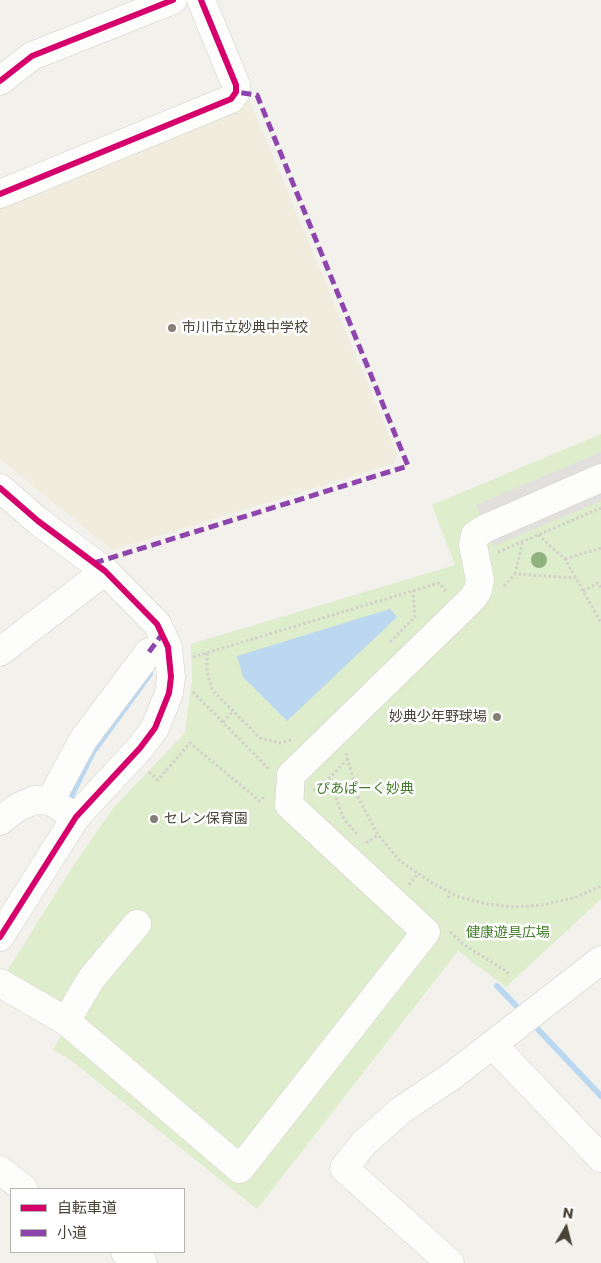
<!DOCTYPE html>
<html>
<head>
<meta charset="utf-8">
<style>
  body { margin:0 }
  #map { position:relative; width:601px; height:1263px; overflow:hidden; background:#f2f1ec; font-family:Poppins,"Noto Sans JP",sans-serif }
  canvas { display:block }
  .legend { position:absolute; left:10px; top:1188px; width:175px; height:65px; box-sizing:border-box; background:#fff; border:1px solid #b6b4af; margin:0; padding:6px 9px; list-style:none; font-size:15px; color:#494337 }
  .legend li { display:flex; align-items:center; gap:10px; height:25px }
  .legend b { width:25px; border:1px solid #b6b4af }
  .north { position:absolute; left:541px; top:1203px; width:50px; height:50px; -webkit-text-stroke:4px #fff; paint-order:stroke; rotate:8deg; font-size:14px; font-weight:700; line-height:20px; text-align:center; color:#494337 }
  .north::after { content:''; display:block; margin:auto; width:18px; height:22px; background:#494337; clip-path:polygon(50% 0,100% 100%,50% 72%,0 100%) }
</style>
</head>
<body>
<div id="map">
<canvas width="601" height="1263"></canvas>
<ul class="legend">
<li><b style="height:6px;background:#d6006c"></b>自転車道</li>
<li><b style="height:6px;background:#8e44ad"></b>小道</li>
</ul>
<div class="north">N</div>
</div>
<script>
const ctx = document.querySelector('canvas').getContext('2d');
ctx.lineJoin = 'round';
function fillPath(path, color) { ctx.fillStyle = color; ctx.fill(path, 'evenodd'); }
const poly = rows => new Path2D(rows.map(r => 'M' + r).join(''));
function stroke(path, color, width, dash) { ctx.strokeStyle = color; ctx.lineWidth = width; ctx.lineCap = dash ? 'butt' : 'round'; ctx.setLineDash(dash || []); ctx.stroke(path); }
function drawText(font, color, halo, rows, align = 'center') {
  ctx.font = font + ' Poppins,"Noto Sans JP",sans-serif'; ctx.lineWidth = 5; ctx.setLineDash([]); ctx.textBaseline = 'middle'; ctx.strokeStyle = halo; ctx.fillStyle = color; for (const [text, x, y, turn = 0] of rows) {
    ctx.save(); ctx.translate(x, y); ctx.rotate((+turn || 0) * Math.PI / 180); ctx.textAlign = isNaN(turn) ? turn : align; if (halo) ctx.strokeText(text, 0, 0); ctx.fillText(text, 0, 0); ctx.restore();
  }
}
fillPath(poly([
  [250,101,397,455,393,464,112,550,0,459,0,202]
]), '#f0ecde');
fillPath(poly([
  [601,434,601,899,506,987,458,951,257,1209,68,1058,53,1050,63,1032,0,982,75,863,115,806,185,733,192,678,191,644,455,565,432,505]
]), '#deedcc');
fillPath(poly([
  [601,452,601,501,494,546,476,505]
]), '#e1e0dc');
fillPath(poly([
  [390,609,397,617,287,721,243,677,237,656]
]), '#bcd8f0');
stroke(poly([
  [67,805,93,752,150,674],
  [497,986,524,1014],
  [532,1023,601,1096]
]), '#bcd8f0', 6);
const minor = poly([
  [0,81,32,56,173,0],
  [0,194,231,99,236,92,236,85,201,0],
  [0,488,38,521,105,571,157,624,168,647,171,677,169,693,155,728,140,748,76,817,0,937],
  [0,652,105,571],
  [50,801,83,740,149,652],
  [0,821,18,807,35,800,50,801,66,811],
  [0,983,66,1021,240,1169,426,932,289,805,291,775,473,598,478,590,480,580,473,545,475,535,484,529,601,478],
  [66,1021,91,979,137,924],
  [493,1045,601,1158],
  [0,1170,24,1189],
  [125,1252,143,1263],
  [450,1263,344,1168,364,1143,400,1111,452,1076,601,960]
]);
stroke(minor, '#d0cfc9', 29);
stroke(poly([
  [538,535,565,559,601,623],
  [498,552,601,508],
  [565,559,601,548],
  [515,574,523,540],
  [504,586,515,574,575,578],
  [583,591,598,583,601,588],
  [390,642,415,617,413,591],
  [207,653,207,671,212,690,260,738,280,743,292,740],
  [193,657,439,583,447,592],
  [193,692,269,769],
  [223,722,233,711],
  [346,753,358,797,378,835,400,861,432,883,459,897,487,904,514,907,542,905,574,898,601,886],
  [149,772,158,780,190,743,260,801,266,795],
  [329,779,344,819,358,835],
  [313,790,317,790,347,760],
  [366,843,378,835],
  [409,885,418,874],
  [448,898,450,893],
  [450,932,463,944,509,973]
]), '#d2d1ca', 3, [2.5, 2.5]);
stroke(minor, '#fdfdfc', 28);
stroke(poly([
  [94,563,408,466,257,95,236,92],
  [149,652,163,633]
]), '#8e44ad', 5, [10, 5]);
stroke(poly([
  [0,81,32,56,173,0],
  [0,194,231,99,236,92,236,85,201,0],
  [0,488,38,521,105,571,157,624,168,647,171,677,169,693,155,728,140,748,76,817,0,937]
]), '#d6006c', 6);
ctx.fillStyle = '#92b180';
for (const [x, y] of [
  [539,560]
]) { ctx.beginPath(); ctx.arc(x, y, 8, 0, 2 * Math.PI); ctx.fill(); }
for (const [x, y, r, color] of [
  [172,328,5,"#848076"],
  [497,717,5,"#848076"],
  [154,819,5,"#848076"]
]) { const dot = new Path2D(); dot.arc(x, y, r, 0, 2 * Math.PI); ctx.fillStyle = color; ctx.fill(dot); stroke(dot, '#fff', 2); }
drawText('14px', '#494337', '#fff', [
  ["市川市立妙典中学校",182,328],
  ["妙典少年野球場",487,717,"right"],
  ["セレン保育園",164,819]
], 'left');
drawText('14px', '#437d28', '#fff', [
  ["ぴあぱーく妙典",365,789],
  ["健康遊具広場",508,933]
]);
</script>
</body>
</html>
